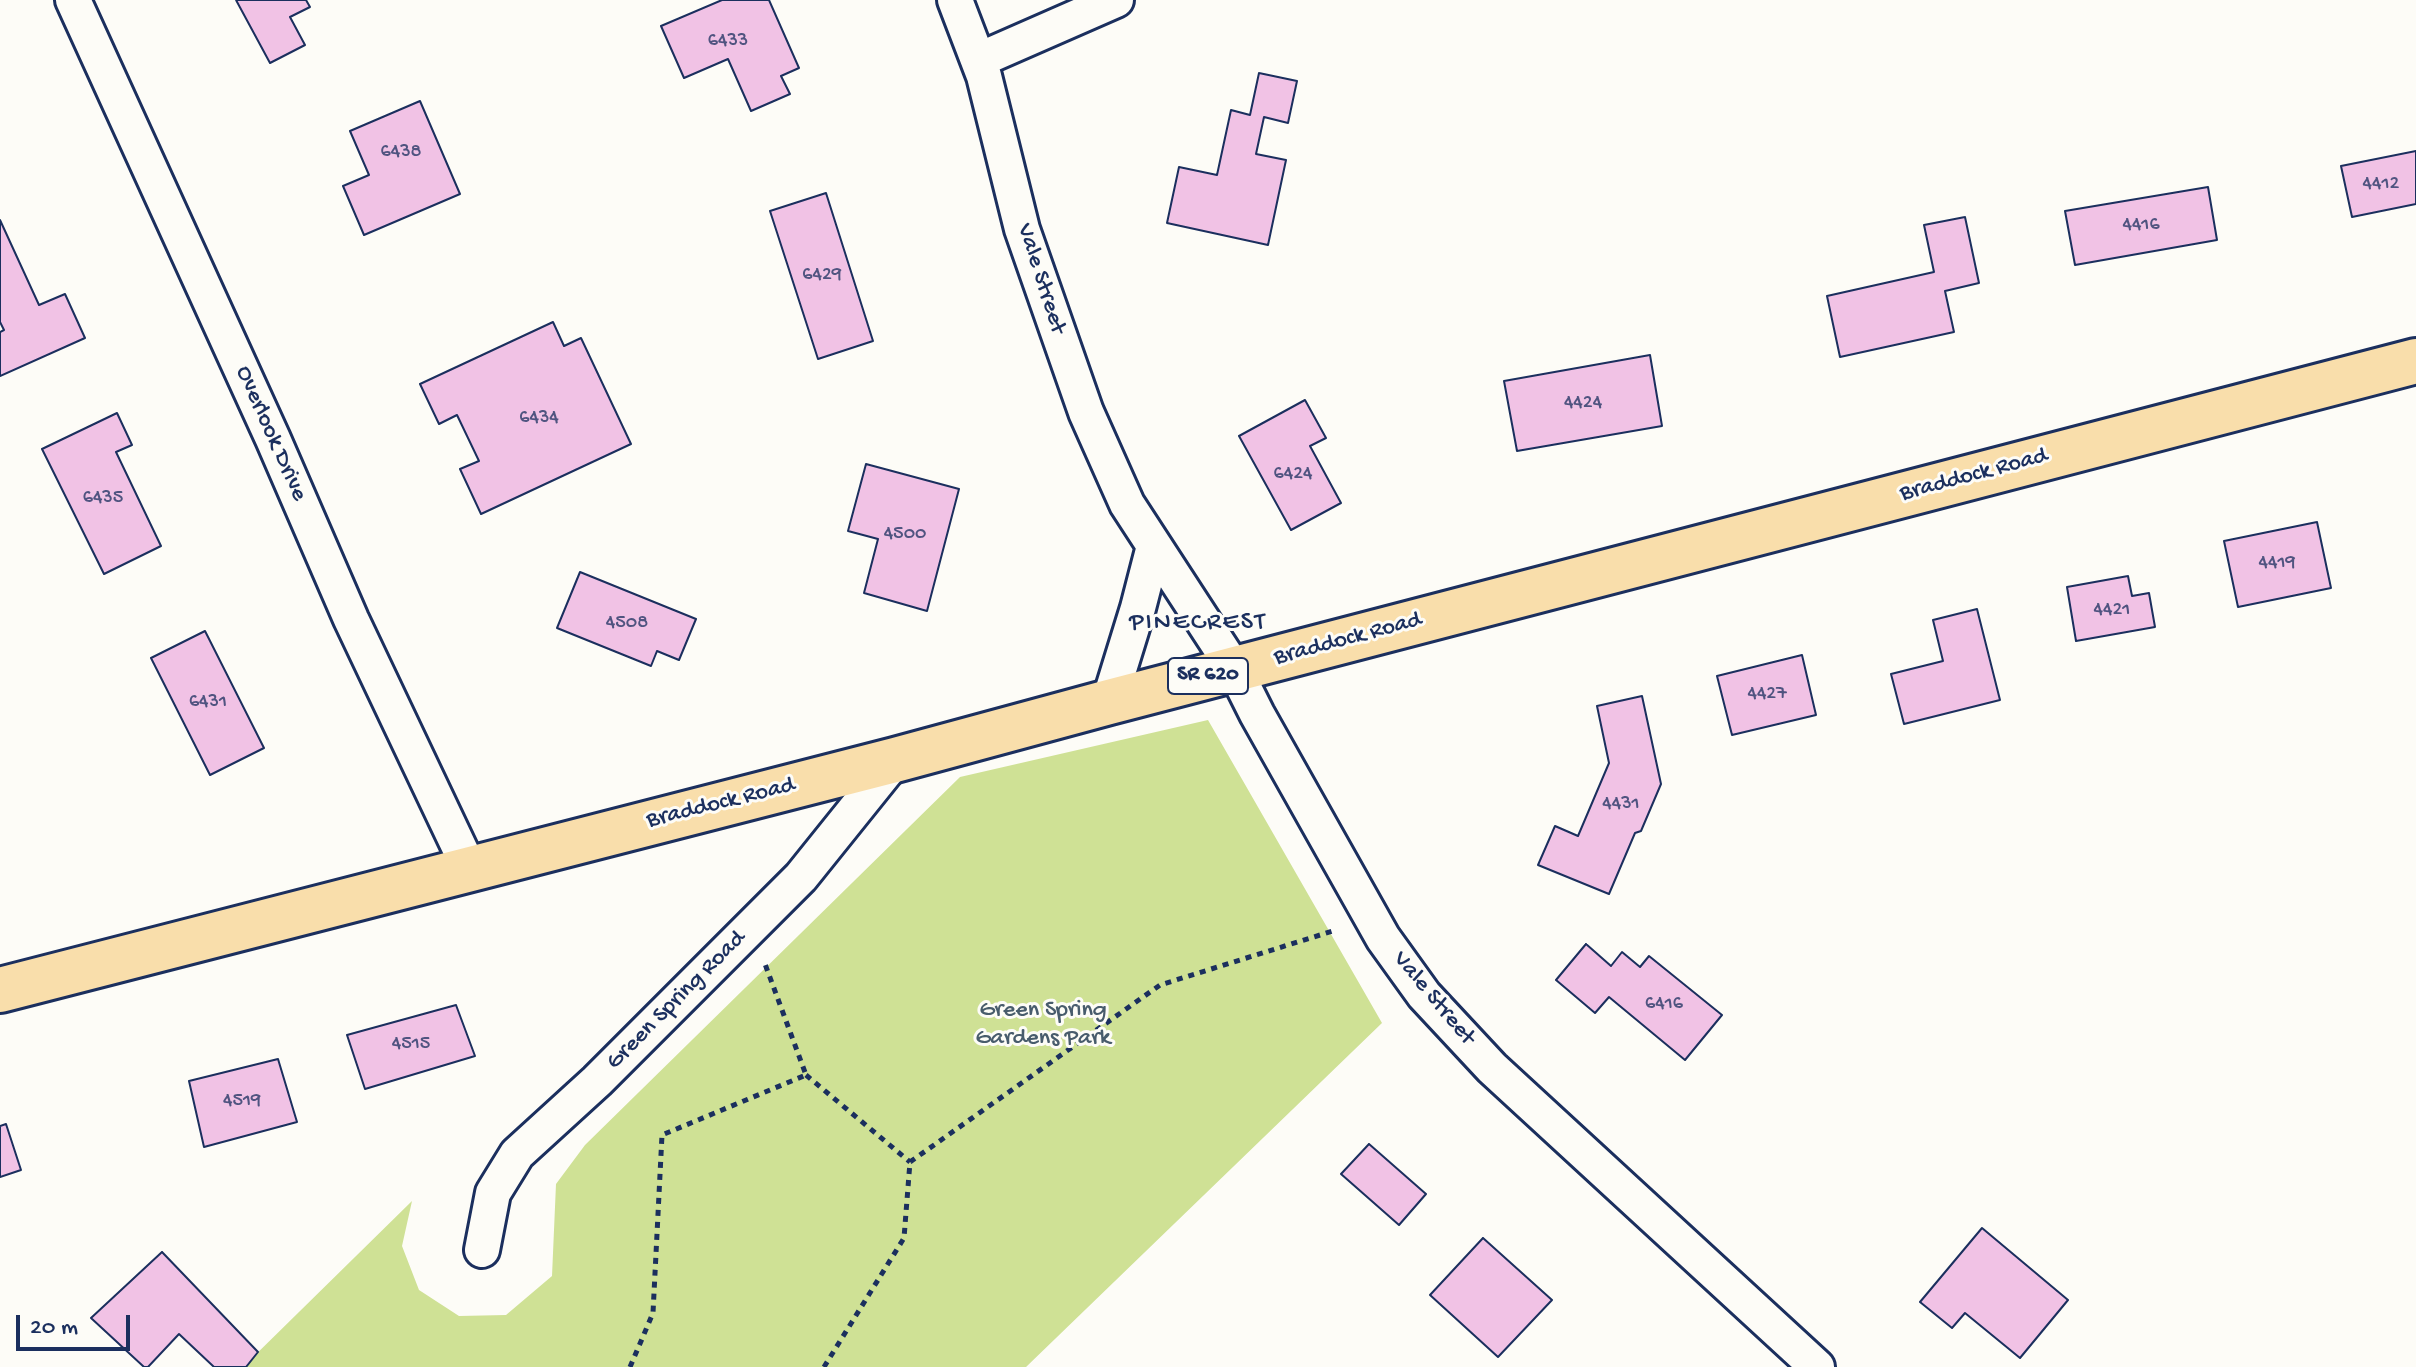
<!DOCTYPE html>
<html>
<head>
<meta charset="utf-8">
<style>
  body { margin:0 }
  #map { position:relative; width:2416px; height:1367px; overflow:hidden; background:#fdfcf7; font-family:"Gochi Hand",sans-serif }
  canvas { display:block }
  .scale { position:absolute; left:16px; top:1315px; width:114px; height:36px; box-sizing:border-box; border:4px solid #1b2f5e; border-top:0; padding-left:10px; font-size:24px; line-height:28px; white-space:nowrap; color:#1b2f5e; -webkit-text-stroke:6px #fdfcf7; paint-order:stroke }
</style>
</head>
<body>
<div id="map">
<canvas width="2416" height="1367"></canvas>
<div class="scale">20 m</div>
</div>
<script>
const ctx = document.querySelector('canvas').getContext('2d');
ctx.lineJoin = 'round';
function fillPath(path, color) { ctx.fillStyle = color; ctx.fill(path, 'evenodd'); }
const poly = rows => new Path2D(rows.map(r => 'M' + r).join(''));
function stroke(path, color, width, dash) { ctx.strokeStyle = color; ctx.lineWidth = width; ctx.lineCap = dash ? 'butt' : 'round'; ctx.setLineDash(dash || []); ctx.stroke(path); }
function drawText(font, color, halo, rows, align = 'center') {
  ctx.font = font + ' "Gochi Hand",sans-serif'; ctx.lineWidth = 6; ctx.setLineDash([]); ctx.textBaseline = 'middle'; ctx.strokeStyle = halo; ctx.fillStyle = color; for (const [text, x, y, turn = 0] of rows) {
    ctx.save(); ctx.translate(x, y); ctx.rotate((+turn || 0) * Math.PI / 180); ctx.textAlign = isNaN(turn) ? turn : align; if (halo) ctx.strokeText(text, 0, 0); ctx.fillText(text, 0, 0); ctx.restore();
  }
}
fillPath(poly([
  [1208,720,1382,1023,1026,1367,243,1367,412,1201,402,1246,419,1290,459,1316,506,1315,552,1276,556,1184,585,1145,960,777]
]), '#cfe195');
const building = poly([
  [236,0,306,0,310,7,290,17,305,45,270,63,236,0],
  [722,0,769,0,799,68,781,76,790,94,751,111,728,59,684,78,661,26,722,0],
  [1259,73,1297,81,1288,123,1264,117,1256,154,1286,160,1268,245,1167,223,1179,167,1217,175,1231,110,1250,115,1259,73],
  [420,101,460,194,364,235,343,186,369,175,350,131,420,101],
  [2416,151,2416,204,2352,217,2341,166,2416,151],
  [2208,187,2217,240,2075,265,2065,211,2208,187],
  [826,193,873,341,818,359,770,211,826,193],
  [1965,217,1979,283,1945,291,1954,332,1840,357,1827,296,1934,272,1924,225,1965,217],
  [0,220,39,305,65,294,85,338,0,376,0,332,4,330,0,322,0,220],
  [553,322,564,346,581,338,631,444,481,514,460,469,479,461,457,415,439,424,420,384,553,322],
  [1650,355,1662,426,1517,451,1504,381,1650,355],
  [1305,400,1326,438,1310,446,1341,503,1291,530,1239,436,1305,400],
  [117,413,132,445,116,452,161,546,104,574,42,449,117,413],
  [866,464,959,489,927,611,864,593,878,539,848,531,866,464],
  [2317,522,2331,588,2238,607,2224,541,2317,522],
  [580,572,696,619,679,660,657,651,651,666,557,628,580,572],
  [2128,576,2132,596,2149,593,2155,627,2076,641,2067,587,2128,576],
  [1977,609,2000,700,1904,724,1891,674,1943,661,1933,620,1977,609],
  [205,631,264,748,210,775,151,658,205,631],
  [1802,655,1816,715,1732,735,1717,676,1802,655],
  [1642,696,1661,784,1641,831,1635,833,1609,894,1538,865,1555,826,1578,836,1609,763,1597,706,1642,696],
  [1586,944,1611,966,1622,952,1640,967,1649,956,1722,1015,1685,1060,1609,997,1595,1013,1556,980,1586,944],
  [456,1005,475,1056,365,1089,347,1035,456,1005],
  [278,1059,297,1122,204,1147,189,1081,278,1059],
  [6,1124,21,1170,0,1177,0,1126,6,1124],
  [1369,1144,1426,1194,1399,1225,1341,1174,1369,1144],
  [1982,1228,2068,1300,2020,1358,1965,1313,1952,1328,1920,1302,1982,1228],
  [1483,1238,1552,1300,1498,1357,1430,1295,1483,1238],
  [162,1252,258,1352,246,1367,214,1367,179,1334,148,1367,144,1367,91,1318,162,1252]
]);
fillPath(building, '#f1c2e5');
stroke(building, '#1b2f5e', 2);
const minor = poly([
  [73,0,273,439,351,619,469,868],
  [955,0,984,76,1022,229,1086,412,1127,504,1235,670,1257,714,1383,938,1424,995,1492,1068,1817,1367],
  [979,60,1116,0],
  [1109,702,1138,608,1154,546],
  [482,1250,493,1193,517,1154,597,1081,801,877,895,760]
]);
const primary = poly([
  [0,990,895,760,1109,702,2416,361]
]);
stroke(minor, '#1b2f5e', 40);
stroke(primary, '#1b2f5e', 50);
stroke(poly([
  [806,1075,910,1162],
  [630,1367,653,1313,662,1135,806,1075,765,964],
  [824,1367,904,1238,910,1162,1160,985,1336,930]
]), '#1b2f5e', 5, [6, 6]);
stroke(minor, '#fdfcf7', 34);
stroke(primary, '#f9deab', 44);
drawText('20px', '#505480', null, [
  ["6433",728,42],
  ["6438",401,153],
  ["4412",2381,185],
  ["4416",2141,226],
  ["6429",822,276],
  ["4424",1583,404],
  ["6434",539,419],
  ["6424",1293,475],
  ["6435",103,499],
  ["4500",905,535],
  ["4419",2277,564],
  ["4421",2112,611],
  ["4508",627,624],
  ["4427",1767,695],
  ["6431",208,703],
  ["4431",1621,805],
  ["6416",1664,1005],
  ["4515",411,1045],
  ["4519",242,1102]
]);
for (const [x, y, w] of [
  [1208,676,80]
]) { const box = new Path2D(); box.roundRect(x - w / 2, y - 18, w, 36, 6); ctx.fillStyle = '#fdfcf7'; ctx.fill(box); stroke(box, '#1b2f5e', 2); }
drawText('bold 22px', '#1b2f5e', null, [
  ["SR 620",1208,676]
]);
drawText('24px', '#1b2f5e', '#fdfcf7', [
  ["Vale Street",1040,279,72],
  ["Overlook Drive",270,434,66],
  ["Braddock Road",1974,476,-15],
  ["Braddock Road",1348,640,-15],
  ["Braddock Road",721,804,-14],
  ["Vale Street",1433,999,50],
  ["Green Spring Road",677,1001,-45]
]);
drawText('24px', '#485c6c', '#fdfcf7', [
  ["Green Spring",1043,1011],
  ["Gardens Park",1043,1039]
]);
ctx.letterSpacing = '2px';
drawText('26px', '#1b2f5e', '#fdfcf7', [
  ["PINECREST",1198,624]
]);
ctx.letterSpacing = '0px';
</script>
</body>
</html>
